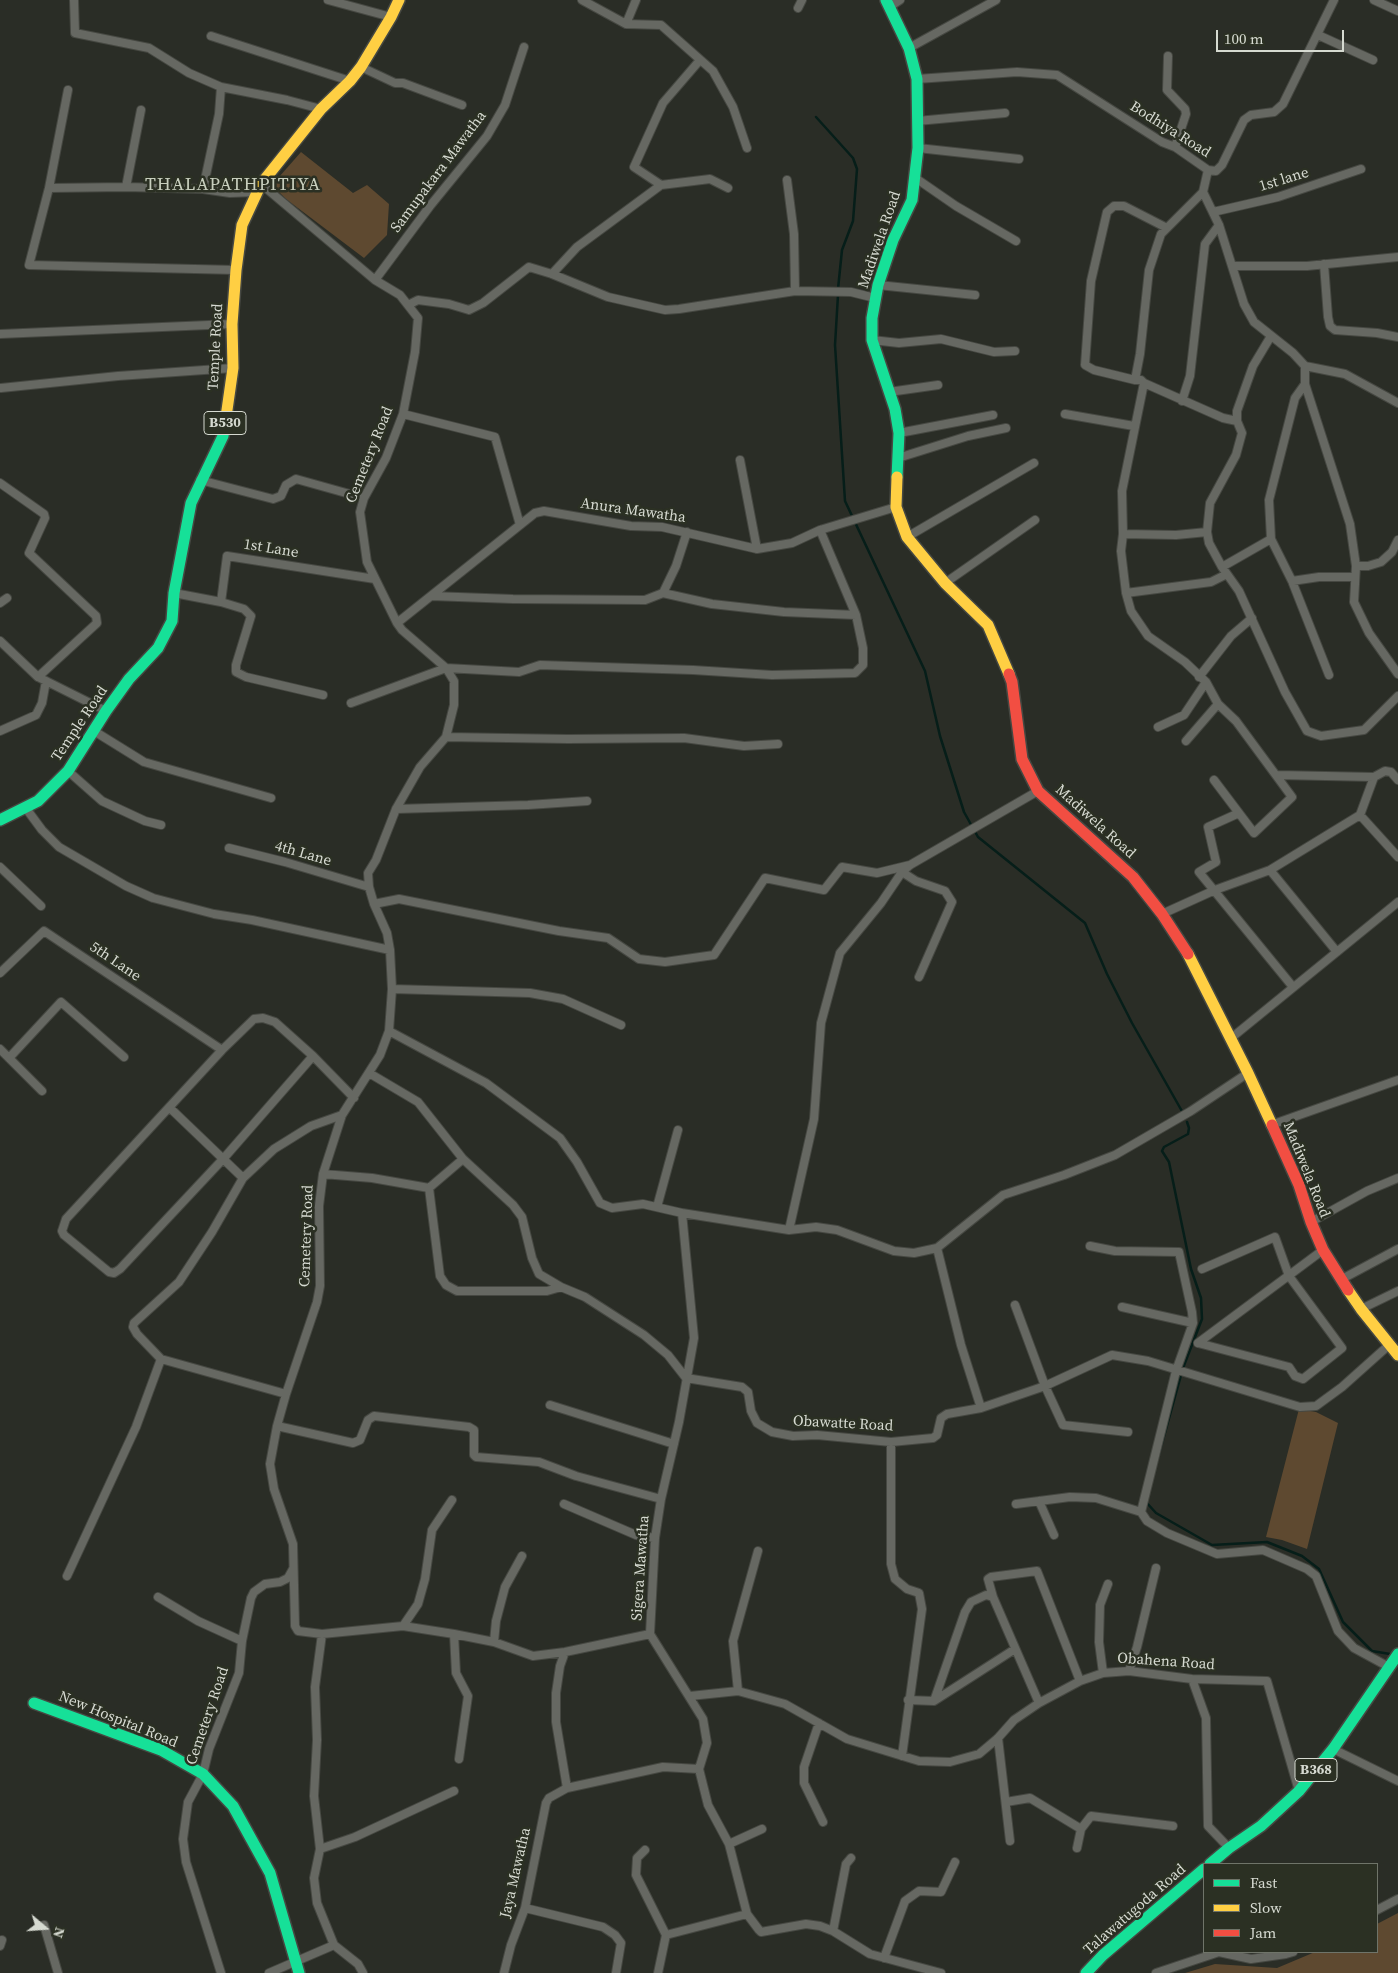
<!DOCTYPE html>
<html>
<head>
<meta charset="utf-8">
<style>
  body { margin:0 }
  #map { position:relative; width:1398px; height:1973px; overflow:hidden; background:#2a2d26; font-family:"Source Serif 4",serif }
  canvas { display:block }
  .legend { position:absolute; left:1203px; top:1863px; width:175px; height:90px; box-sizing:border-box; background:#2b3023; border:1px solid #6f7469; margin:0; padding:6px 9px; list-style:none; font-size:15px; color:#d6dad1 }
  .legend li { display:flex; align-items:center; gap:10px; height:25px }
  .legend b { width:25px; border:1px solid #6f7469 }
  .north { position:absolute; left:20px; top:1903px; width:50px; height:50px; -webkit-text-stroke:4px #2b3023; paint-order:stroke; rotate:108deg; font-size:14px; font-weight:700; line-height:20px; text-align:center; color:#d6dad1 }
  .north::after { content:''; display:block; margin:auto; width:18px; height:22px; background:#d6dad1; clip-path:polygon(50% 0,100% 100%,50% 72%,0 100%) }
  .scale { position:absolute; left:1216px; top:30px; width:128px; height:22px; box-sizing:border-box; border:2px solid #d6dad1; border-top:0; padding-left:6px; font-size:15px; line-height:18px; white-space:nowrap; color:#d6dad1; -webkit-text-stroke:4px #2b3023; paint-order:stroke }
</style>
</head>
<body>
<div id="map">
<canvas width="1398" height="1973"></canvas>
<ul class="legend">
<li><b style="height:6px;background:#16e098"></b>Fast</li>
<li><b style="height:6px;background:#ffcf43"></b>Slow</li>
<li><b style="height:6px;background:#f24e42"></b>Jam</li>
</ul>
<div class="north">N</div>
<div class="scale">100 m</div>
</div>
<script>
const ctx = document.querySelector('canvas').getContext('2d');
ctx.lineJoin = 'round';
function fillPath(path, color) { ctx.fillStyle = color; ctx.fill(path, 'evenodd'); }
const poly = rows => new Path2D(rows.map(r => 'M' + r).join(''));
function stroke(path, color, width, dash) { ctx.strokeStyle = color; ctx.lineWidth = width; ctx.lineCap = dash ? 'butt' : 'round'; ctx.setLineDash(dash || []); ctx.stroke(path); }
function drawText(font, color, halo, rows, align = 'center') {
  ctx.font = font + ' "Source Serif 4",serif'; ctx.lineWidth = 5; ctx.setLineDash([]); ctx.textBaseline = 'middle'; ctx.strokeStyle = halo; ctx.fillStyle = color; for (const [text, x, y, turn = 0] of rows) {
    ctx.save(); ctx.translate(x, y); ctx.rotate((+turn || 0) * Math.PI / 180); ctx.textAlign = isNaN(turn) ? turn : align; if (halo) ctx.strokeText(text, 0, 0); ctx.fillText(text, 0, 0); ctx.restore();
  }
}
fillPath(poly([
  [301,152,353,193,367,185,389,204,387,235,364,258,286,199,272,185],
  [1299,1409,1316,1412,1338,1423,1307,1549,1282,1540,1266,1537],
  [1398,1913,1398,1973,1185,1973,1215,1964,1277,1968,1315,1952,1377,1952,1377,1924]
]), '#5e4930');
stroke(poly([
  [816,117,853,158,857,169,853,221,842,250,838,289],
  [838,295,835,345,845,501,925,671,940,736,964,812,978,837,1085,923,1107,974,1132,1023,1183,1113],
  [1156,1465,1183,1368,1202,1319,1201,1298,1191,1269,1169,1162,1162,1151,1164,1147,1188,1134,1189,1128,1187,1122],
  [1146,1502,1156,1513,1212,1545,1267,1542,1302,1556,1319,1569,1343,1622,1372,1651,1390,1654]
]), '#061e19', 2.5);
const street = poly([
  [74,0,75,33,149,48,189,73,221,87,219,114,203,189],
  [328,0,391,17],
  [582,0,626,24,661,25,713,71,733,107,747,148],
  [1374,0,1398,11],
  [891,6,900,0],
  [798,8,802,0],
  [626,24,636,0],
  [1318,35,1373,60],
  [211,36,350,81],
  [909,48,996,0],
  [1168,56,1167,90,1185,109,1186,114,1175,147],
  [700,60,663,103,634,167,661,185,710,179,728,188],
  [361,67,395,83,403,83,462,105],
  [917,79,1017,72,1057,75,1162,142,1175,147,1208,170,1203,192,1219,225,1244,304,1254,322,1293,353,1305,366,1305,384,1350,524,1356,566,1354,602,1369,633,1398,674],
  [221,87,287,100,321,109],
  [68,90,49,188,29,265,236,270],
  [917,121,1005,113],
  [918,148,1019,159],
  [1208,170,1216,171,1222,165,1244,120,1251,115,1274,112,1283,104,1334,0],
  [914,177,956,206,1016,241],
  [787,180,794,234,795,291],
  [261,184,375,280,400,295,418,318,415,352,403,414,386,458,364,498,360,512,367,562,397,623,402,630,446,668,454,681,454,705,446,737,420,767,396,809,376,860,368,873,369,887,374,904,387,933,390,950,392,989,389,1031,380,1055,342,1115,323,1174,319,1206,320,1286,317,1302,286,1394,277,1426,270,1464,274,1489,293,1544,295,1626,298,1631,322,1634,315,1687,317,1740,314,1796,320,1849,314,1878,317,1903,334,1945,358,1964,363,1973],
  [126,187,141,110],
  [49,188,126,187,203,189,230,193,256,192],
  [1203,192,1161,234,1149,270,1140,354,1135,380,1141,380,1144,383,1122,491,1123,534,1121,551,1126,593,1131,611,1148,636,1185,662,1206,682,1218,704,1236,721,1292,797,1254,833,1214,780],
  [1213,212,1278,197,1361,169],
  [1324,264,1328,317,1330,326,1335,330,1377,333,1398,337],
  [1233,266,1307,266,1398,257],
  [552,274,577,247,661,185],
  [375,280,430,206,487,136,505,105,524,47],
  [878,285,975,295],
  [408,305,418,300,449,304,469,310,483,303,529,267,552,274,608,297,665,310,679,309,795,291,851,292,875,298],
  [0,334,232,324],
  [1271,336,1253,366,1237,411,1237,421,1242,433,1236,455,1210,503,1207,532,1209,543,1222,567,1239,591,1285,692,1307,731,1321,736,1364,730,1398,696],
  [872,340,899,343,941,339,994,352,1015,351],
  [1305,366,1345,374,1398,403],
  [1135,380,1094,370,1085,365,1091,281,1107,212,1114,206,1124,206,1165,227],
  [1144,383,1223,418,1237,421],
  [1305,384,1295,398,1269,500,1271,539,1292,581,1329,675],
  [1,388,118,376,233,368],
  [889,392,938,385],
  [1182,401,1190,376,1205,244,1219,225],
  [403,414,495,437,520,525],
  [1065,414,1134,426],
  [899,433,993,415],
  [898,458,968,436,1006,428],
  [740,460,757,549],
  [200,480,273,499,281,496,286,485,296,479,364,498],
  [0,483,44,514,45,518,29,553,96,616,97,623,38,677],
  [1123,534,1176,535,1207,532],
  [907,537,1034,463],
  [1356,566,1368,566,1381,562,1392,552,1398,540],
  [1222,567,1271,539],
  [1292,581,1319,577,1355,577],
  [945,583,1035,520],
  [174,593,221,602,227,556,375,579],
  [663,593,676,566,687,532],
  [1126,593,1211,582,1227,574],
  [431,596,513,599,645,600,663,593,712,604,784,612,856,615,820,530],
  [221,602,244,609,251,616,236,665,236,672,246,677,323,695],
  [0,603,7,598],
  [397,623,535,513,544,511,631,526,662,527,757,549,792,543,820,530,896,507],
  [0,641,38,677,106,711],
  [1199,677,1231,636,1252,618],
  [351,703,446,668,519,672,540,665,693,670,772,675,855,673,863,665,863,648,856,615],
  [1158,727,1184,715,1206,682],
  [0,731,36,715,42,703,46,681],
  [94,731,144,762,271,798],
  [446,737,568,739,684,738,744,746,778,744],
  [1186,741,1218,704],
  [68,771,102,801,145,821,161,825],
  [1277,775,1374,777],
  [25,807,42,830,59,847,126,886,153,898,214,914,252,920,390,950],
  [396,809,528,805,587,801],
  [1239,813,1208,827,1216,862,1199,872,1293,987],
  [1360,815,1398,857],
  [229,848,285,862,369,887],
  [0,867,41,906],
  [1270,870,1337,952],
  [902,872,916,881,945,891,952,902,919,977],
  [374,904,399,899,559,931,608,938,639,959,665,962,714,955,765,878,824,890,842,867,877,873,910,865],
  [1162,914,1215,890,1270,870,1360,815,1374,777,1385,771,1391,772,1398,780],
  [0,973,44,931,222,1050],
  [392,989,530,993,563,999,621,1025],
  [389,1031,486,1083,560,1138,577,1162,600,1203,612,1208,643,1204,682,1213,789,1230,816,1227,837,1230,894,1251,914,1253,937,1248,1003,1195,1064,1175,1115,1155,1191,1111,1248,1073],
  [1230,1039,1398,902],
  [0,1049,42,1091],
  [313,1056,224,1158,120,1269,114,1273,109,1272,64,1235,62,1231,66,1219,222,1050,254,1019,263,1018,275,1022,313,1056,354,1098],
  [9,1058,61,1002,124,1057],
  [369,1073,418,1102,463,1159,513,1205,522,1217,532,1258,539,1274,561,1287,585,1297,644,1335,668,1355,686,1378,742,1387,748,1392,751,1411,757,1423,772,1432,793,1436,817,1435,891,1442,933,1438,937,1435,941,1418,947,1414,981,1408,1045,1386,1112,1355,1148,1361,1300,1407,1316,1406,1342,1387,1389,1345],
  [170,1108,243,1178],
  [1271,1125,1398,1080],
  [323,1174,372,1178,429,1188,463,1159],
  [429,1188,440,1276,446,1285,457,1291,547,1291,561,1287],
  [657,1207,678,1130],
  [682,1213,694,1338,679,1422,661,1499,655,1538,650,1634,703,1719,707,1743,699,1769,708,1805,729,1844,747,1914,759,1930,761,1932,806,1924,820,1926,833,1931,870,1954,941,1973],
  [1311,1222,1367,1191,1398,1178],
  [789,1230,814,1119,821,1023,840,953,881,903,902,872,910,865,1038,791],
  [1090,1246,1115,1251,1179,1252,1192,1312,1193,1323,1176,1371,1141,1512],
  [937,1248,961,1345,981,1408],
  [1342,1279,1398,1249],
  [1015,1305,1045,1386,1063,1425,1128,1432],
  [1122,1307,1193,1323],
  [1361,1309,1398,1291],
  [1198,1343,1289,1367,1295,1376,1303,1379,1342,1348,1289,1276,1275,1237,1202,1269],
  [1198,1343,1323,1250],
  [286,1394,161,1359,137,1334,133,1327,134,1323,179,1282,212,1232,243,1178,274,1149,311,1126,342,1115],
  [550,1405,674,1444],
  [277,1426,353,1443,360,1440,368,1420,374,1416,469,1427,474,1430,474,1455,476,1457,539,1462,576,1476,661,1499],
  [891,1442,891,1564,895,1579,907,1589,919,1593,922,1609,902,1756],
  [1039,1501,1054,1535],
  [564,1504,636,1535,655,1538],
  [1016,1504,1070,1497,1096,1498,1141,1512,1147,1521,1167,1533,1217,1554,1263,1550,1307,1569,1316,1576,1338,1631,1354,1648,1389,1667],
  [67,1576,136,1427,161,1359],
  [158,1597,198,1621,242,1641],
  [993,1597,988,1579,991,1577,1037,1571,1080,1681],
  [403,1626,418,1604,425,1579,432,1530,452,1500],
  [322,1634,403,1626,454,1634,494,1642,533,1656,565,1652,650,1634],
  [454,1634,456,1673,468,1696,459,1759],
  [494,1642,496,1621,505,1587,522,1556],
  [565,1652,560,1666,556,1693,556,1722,567,1788],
  [1129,1671,1137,1647,1156,1568],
  [1103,1673,1099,1642,1100,1605,1108,1584],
  [1192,1679,1206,1718,1208,1826,1229,1848],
  [738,1691,733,1641,758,1551],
  [690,1696,738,1691,785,1704,847,1739,919,1761,950,1762,979,1754,998,1738,1014,1720,1039,1703,1080,1681,1103,1673,1129,1671,1192,1679,1267,1681,1299,1791],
  [908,1700,934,1701,1015,1649],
  [934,1701,965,1612,971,1602,986,1595,993,1597,1039,1703],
  [819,1723,804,1767,804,1783,823,1822],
  [998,1738,1010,1841],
  [1333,1749,1398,1781],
  [1006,1802,1030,1798,1081,1829],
  [729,1844,762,1829],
  [1077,1848,1081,1829,1091,1816,1173,1826],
  [320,1849,355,1837,454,1791],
  [645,1850,637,1858,636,1875,666,1935],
  [525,1908,603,1927,615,1935,621,1943,616,1973],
  [1377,1910,1398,1899],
  [44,1925,58,1973],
  [833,1931,846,1864,851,1858],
  [0,1946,2,1940],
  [884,1958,905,1901,919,1891,941,1892,955,1862],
  [221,1973,186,1862,183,1839,188,1802,203,1774,209,1749,239,1673,242,1641,251,1598,254,1592,265,1584,280,1582,288,1578,293,1569],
  [269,1973,334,1945],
  [504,1973,511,1945,525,1908,546,1803,549,1798,567,1788,663,1767,699,1769],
  [658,1973,666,1935,747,1914],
  [1156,1973,1219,1952,1251,1959,1286,1954,1293,1952]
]);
const fast = poly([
  [886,0,909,48,917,79,918,148,912,200,893,240,878,285,872,318,872,340,895,409,899,433,897,477],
  [0,820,38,801,68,771,106,711,129,679,158,648,172,621,174,593,191,503,223,436,226,417],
  [34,1703,161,1750,203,1774,233,1806,270,1873,299,1973],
  [1210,1864,1229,1848,1261,1826,1299,1791,1333,1749,1398,1654],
  [1086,1973,1103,1955,1204,1869]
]);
const slow = poly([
  [226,417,233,368,232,324,236,270,242,225,261,184,321,109,350,81,361,67,391,17,399,0],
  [897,477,896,507,907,537,945,583,988,625,1009,674],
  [1188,954,1248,1073,1272,1125],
  [1348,1290,1361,1309,1398,1355]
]);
const jam = poly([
  [1009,674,1012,682,1022,759,1038,791,1133,877,1162,914,1188,954],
  [1272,1125,1299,1185,1311,1222,1323,1250,1348,1290]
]);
stroke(street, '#464842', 10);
stroke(fast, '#464842', 14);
stroke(slow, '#464842', 14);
stroke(jam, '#464842', 14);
stroke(street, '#666862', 8);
stroke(fast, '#16e098', 11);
stroke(slow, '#ffcf43', 11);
stroke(jam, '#f24e42', 11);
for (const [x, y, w] of [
  [225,423,42],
  [1316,1770,42]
]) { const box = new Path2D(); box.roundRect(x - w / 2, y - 11.5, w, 23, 4); ctx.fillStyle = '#2b3023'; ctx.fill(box); stroke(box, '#d6dad1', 1); }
drawText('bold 14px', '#d6dad1', null, [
  ["B530",225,423],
  ["B368",1316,1770]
]);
drawText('15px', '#d6dad1', '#2b3023', [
  ["Bodhiya Road",1170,130,32],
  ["Samupakara Mawatha",439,172,-53],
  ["1st lane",1284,180,-17],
  ["Madiwela Road",880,240,-71],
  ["Temple Road",216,347,-87],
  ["Cemetery Road",370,455,-68],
  ["Anura Mawatha",633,511,8],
  ["1st Lane",271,549,9],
  ["Temple Road",80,724,-56],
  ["Madiwela Road",1095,822,42],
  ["4th Lane",303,854,16],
  ["5th Lane",115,962,34],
  ["Madiwela Road",1306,1170,68],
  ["Cemetery Road",307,1236,-88],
  ["Obawatte Road",843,1424,3],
  ["Sigera Mawatha",641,1568,-86],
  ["Obahena Road",1166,1662,4],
  ["Cemetery Road",208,1716,-71],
  ["New Hospital Road",118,1720,22],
  ["Jaya Mawatha",516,1873,-77],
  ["Talawatugoda Road",1135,1910,-41]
]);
ctx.letterSpacing = '1px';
drawText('18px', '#c8cfbe', '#2b3023', [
  ["THALAPATHPITIYA",233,185]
]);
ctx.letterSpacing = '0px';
</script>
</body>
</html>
